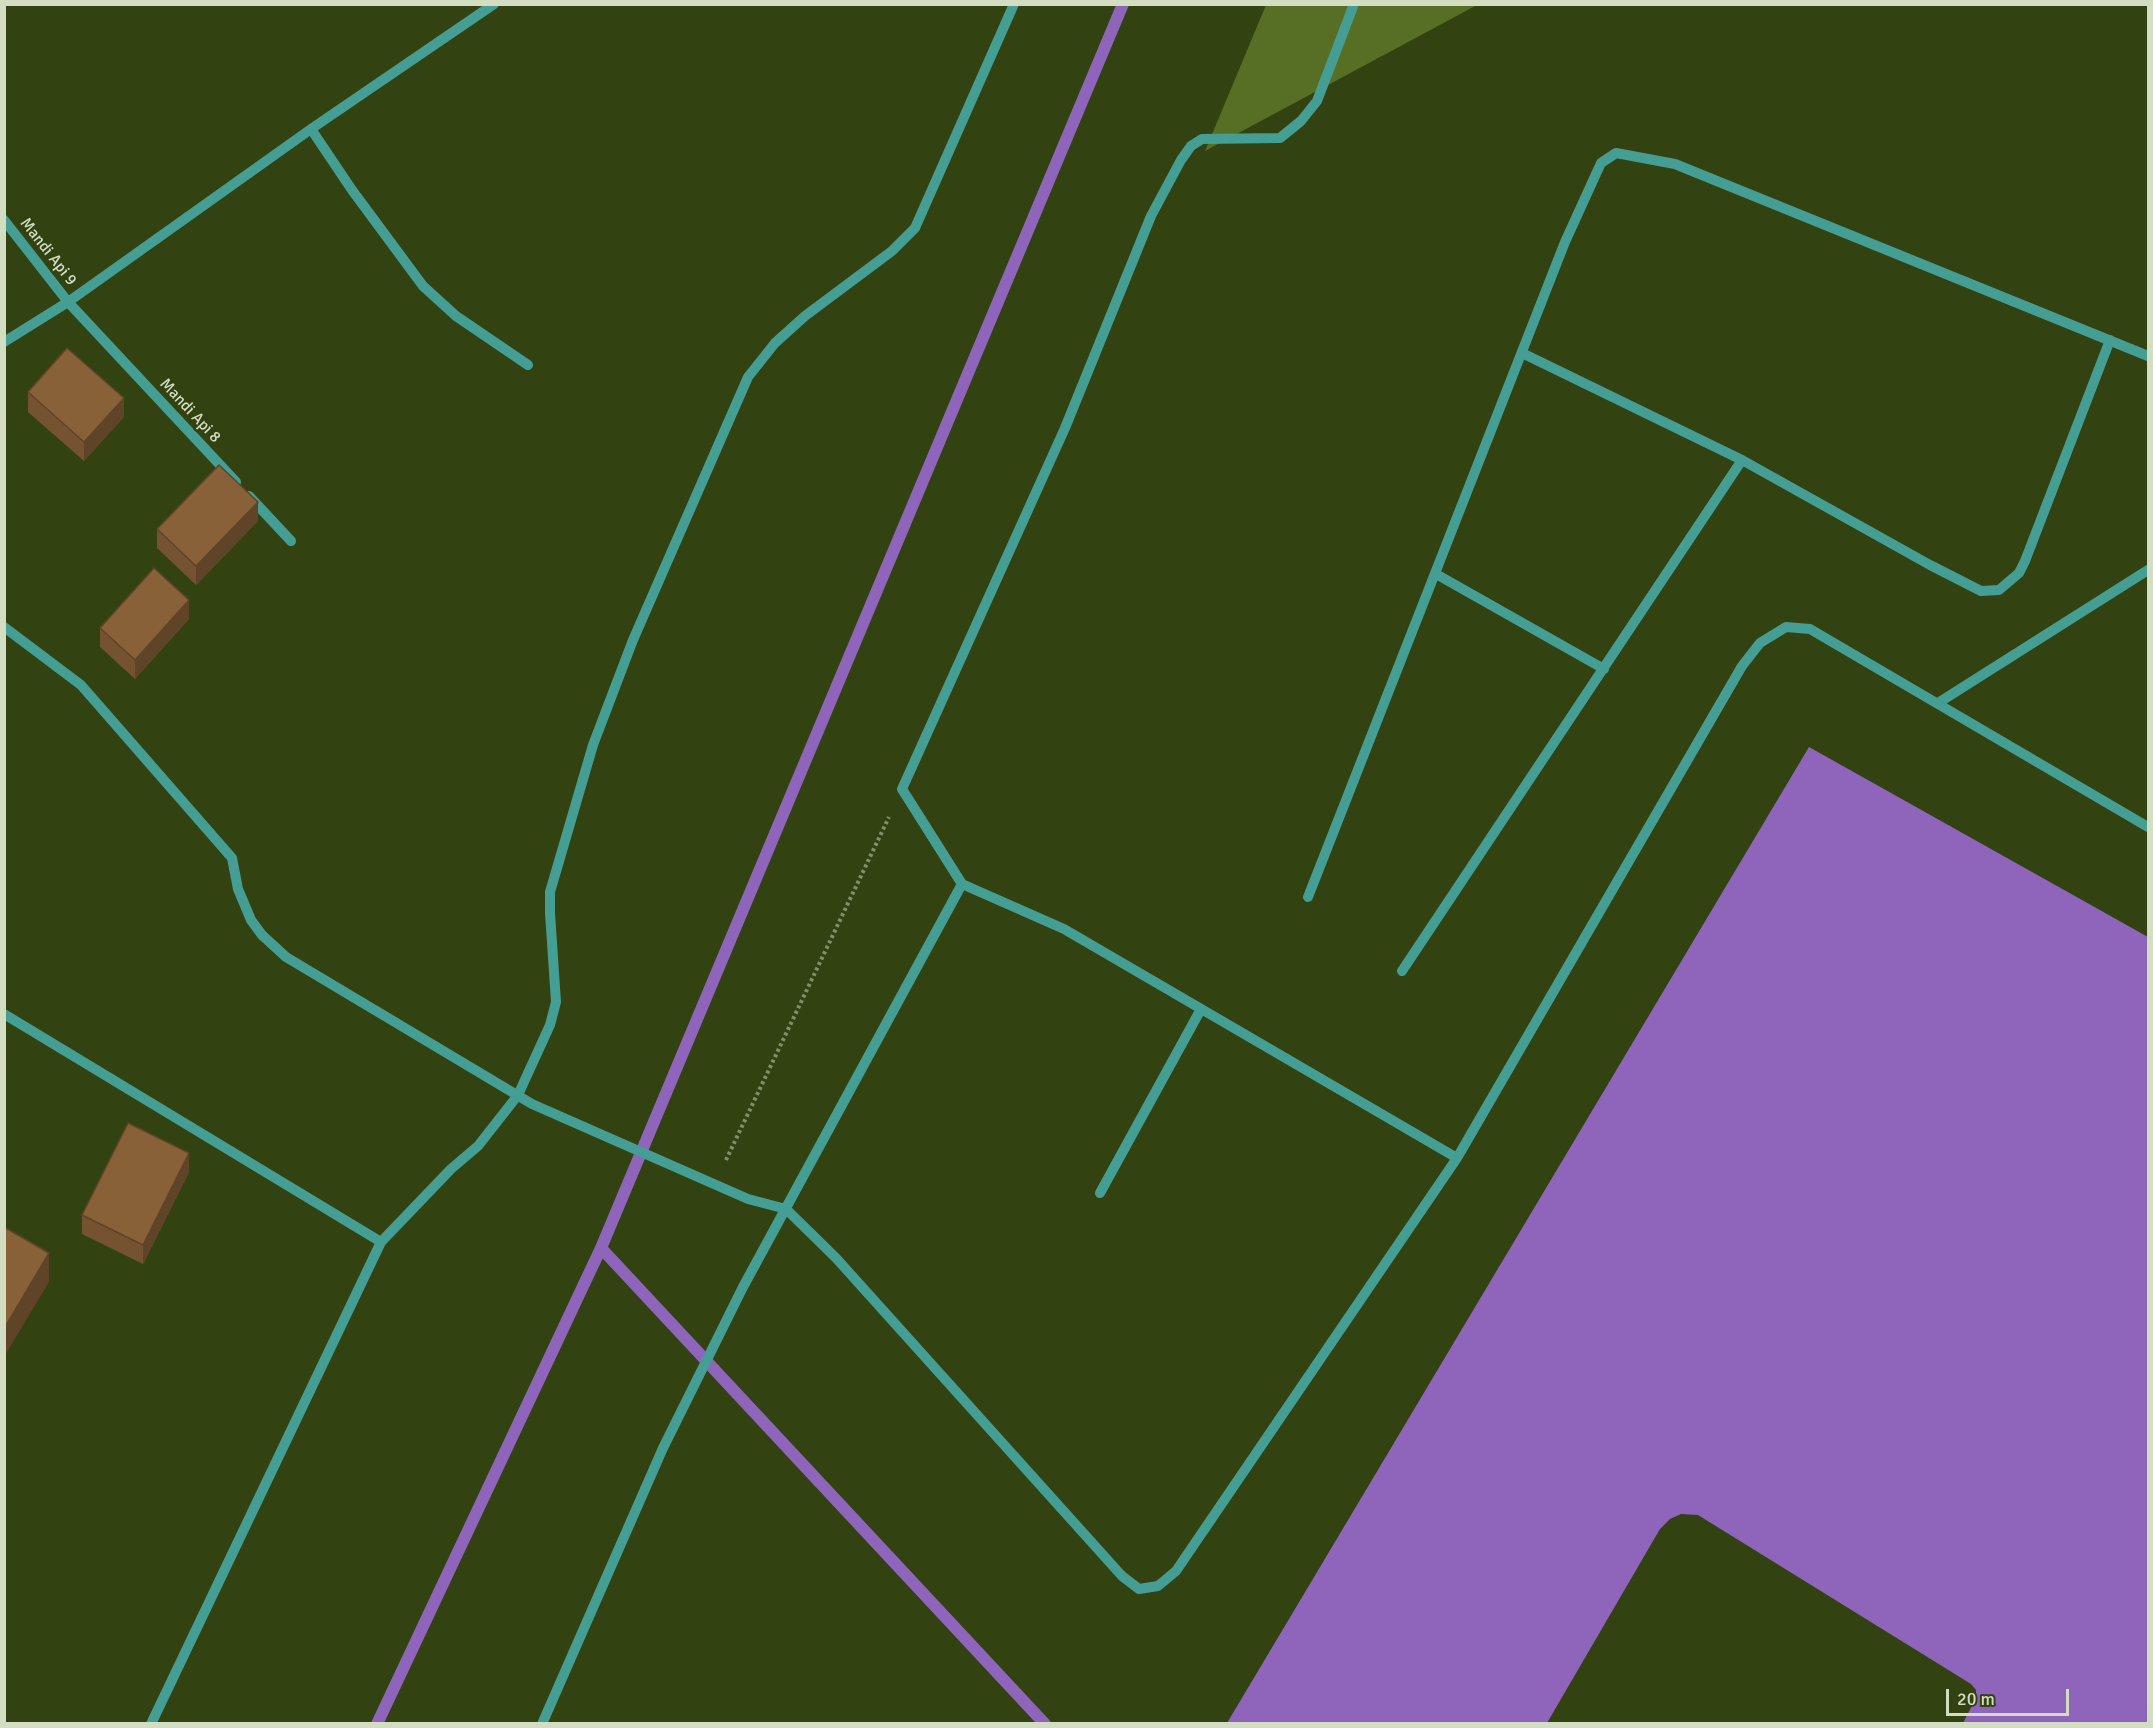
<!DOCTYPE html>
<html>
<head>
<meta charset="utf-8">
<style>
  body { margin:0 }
  #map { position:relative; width:2153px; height:1728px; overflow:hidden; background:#324210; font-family:Signika,sans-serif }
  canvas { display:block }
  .frame { position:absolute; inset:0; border:6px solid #d2ddc2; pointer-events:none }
  .scale { position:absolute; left:1946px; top:1689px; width:123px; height:27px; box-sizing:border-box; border:3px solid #d2ddc2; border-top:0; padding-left:8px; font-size:18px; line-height:21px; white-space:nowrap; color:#d2ddc2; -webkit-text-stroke:4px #324210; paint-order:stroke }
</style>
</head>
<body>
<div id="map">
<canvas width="2153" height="1728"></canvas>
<div class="frame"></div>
<div class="scale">20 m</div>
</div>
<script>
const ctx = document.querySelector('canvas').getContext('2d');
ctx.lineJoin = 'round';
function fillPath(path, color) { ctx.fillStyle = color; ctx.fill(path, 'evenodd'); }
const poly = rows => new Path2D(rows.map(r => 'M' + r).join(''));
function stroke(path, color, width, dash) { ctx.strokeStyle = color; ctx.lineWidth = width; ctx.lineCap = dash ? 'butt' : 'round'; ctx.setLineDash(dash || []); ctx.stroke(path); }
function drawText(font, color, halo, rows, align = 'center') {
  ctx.font = font + ' Signika,sans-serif'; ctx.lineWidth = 5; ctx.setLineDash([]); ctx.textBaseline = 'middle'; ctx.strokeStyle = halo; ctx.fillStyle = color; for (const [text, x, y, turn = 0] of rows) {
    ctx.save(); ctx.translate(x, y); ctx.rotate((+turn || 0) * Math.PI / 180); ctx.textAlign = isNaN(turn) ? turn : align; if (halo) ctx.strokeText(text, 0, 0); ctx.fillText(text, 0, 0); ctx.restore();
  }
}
fillPath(poly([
  [1266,5,1477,5,1205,151]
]), '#576f24');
fillPath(poly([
  [1809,747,2148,937,2148,1723,1963,1723,1976,1698,1976,1690,1971,1684,1698,1515,1681,1514,1670,1519,1660,1529,1547,1723,1227,1723]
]), '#8e65ba');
stroke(poly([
  [601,1248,1045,1724],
  [377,1724,601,1248,1123,4]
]), '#8e65ba', 12);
stroke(poly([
  [726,1160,889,817]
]), '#829069', 4, [3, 3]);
stroke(poly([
  [311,129,352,190,423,286,456,316,528,365],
  [4,220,68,302,236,482],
  [4,342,68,302,311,129,494,4],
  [1522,353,1742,460,1930,565,1981,591,1999,590,2019,573,2025,561,2110,340],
  [249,496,291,541],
  [1436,574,1604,669],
  [4,627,81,685,232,858,238,889,251,920,262,935,286,957,532,1104,748,1199,786,1209,836,1258,1122,1576,1139,1589,1158,1586,1176,1571,1457,1158,1742,666,1760,643,1786,627,1810,629,2148,827],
  [1938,703,2148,570],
  [962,884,1064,929,1457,1158],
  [1308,897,1565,242,1601,163,1616,153,1675,164,2148,356],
  [1402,971,1742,460],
  [4,1014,381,1242],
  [1100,1193,1201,1009],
  [151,1724,381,1242,451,1169,478,1146,518,1095,550,1025,556,1002,550,913,550,892,593,745,633,640,748,377,775,343,805,316,892,251,915,228,1014,4],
  [542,1724,663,1448,743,1287,962,884,902,789,1065,428,1151,216,1181,160,1191,146,1202,139,1280,138,1301,121,1317,101,1354,4]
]), '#459e94', 10);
fillPath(poly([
  [28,392,124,417,84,461,28,412],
  [258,521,196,585,157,548,157,529],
  [189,619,135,679,100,647,100,628],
  [189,1172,143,1264,82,1234,82,1215]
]), '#755331');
fillPath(poly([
  [124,398,124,417,84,461,84,442],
  [258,502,258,521,196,585,196,566],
  [189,600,189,619,135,679,135,660],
  [189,1153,189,1172,143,1264,143,1245],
  [49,1253,49,1282,4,1357,4,1329]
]), '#5f4428');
const building = poly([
  [67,348,124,398,84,442,28,392,67,348],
  [219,465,258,502,196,566,157,529,219,465],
  [154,568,189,600,135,660,100,628,154,568],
  [128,1123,189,1153,143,1245,82,1215,128,1123],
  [4,1227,49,1253,4,1329,4,1227]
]);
fillPath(building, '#886139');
stroke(building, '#5f4428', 1.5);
drawText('16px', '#d2ddc2', '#324210', [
  ["Mandi Api 9",48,252,52],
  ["Mandi Api 8",190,411,47]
]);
</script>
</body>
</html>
